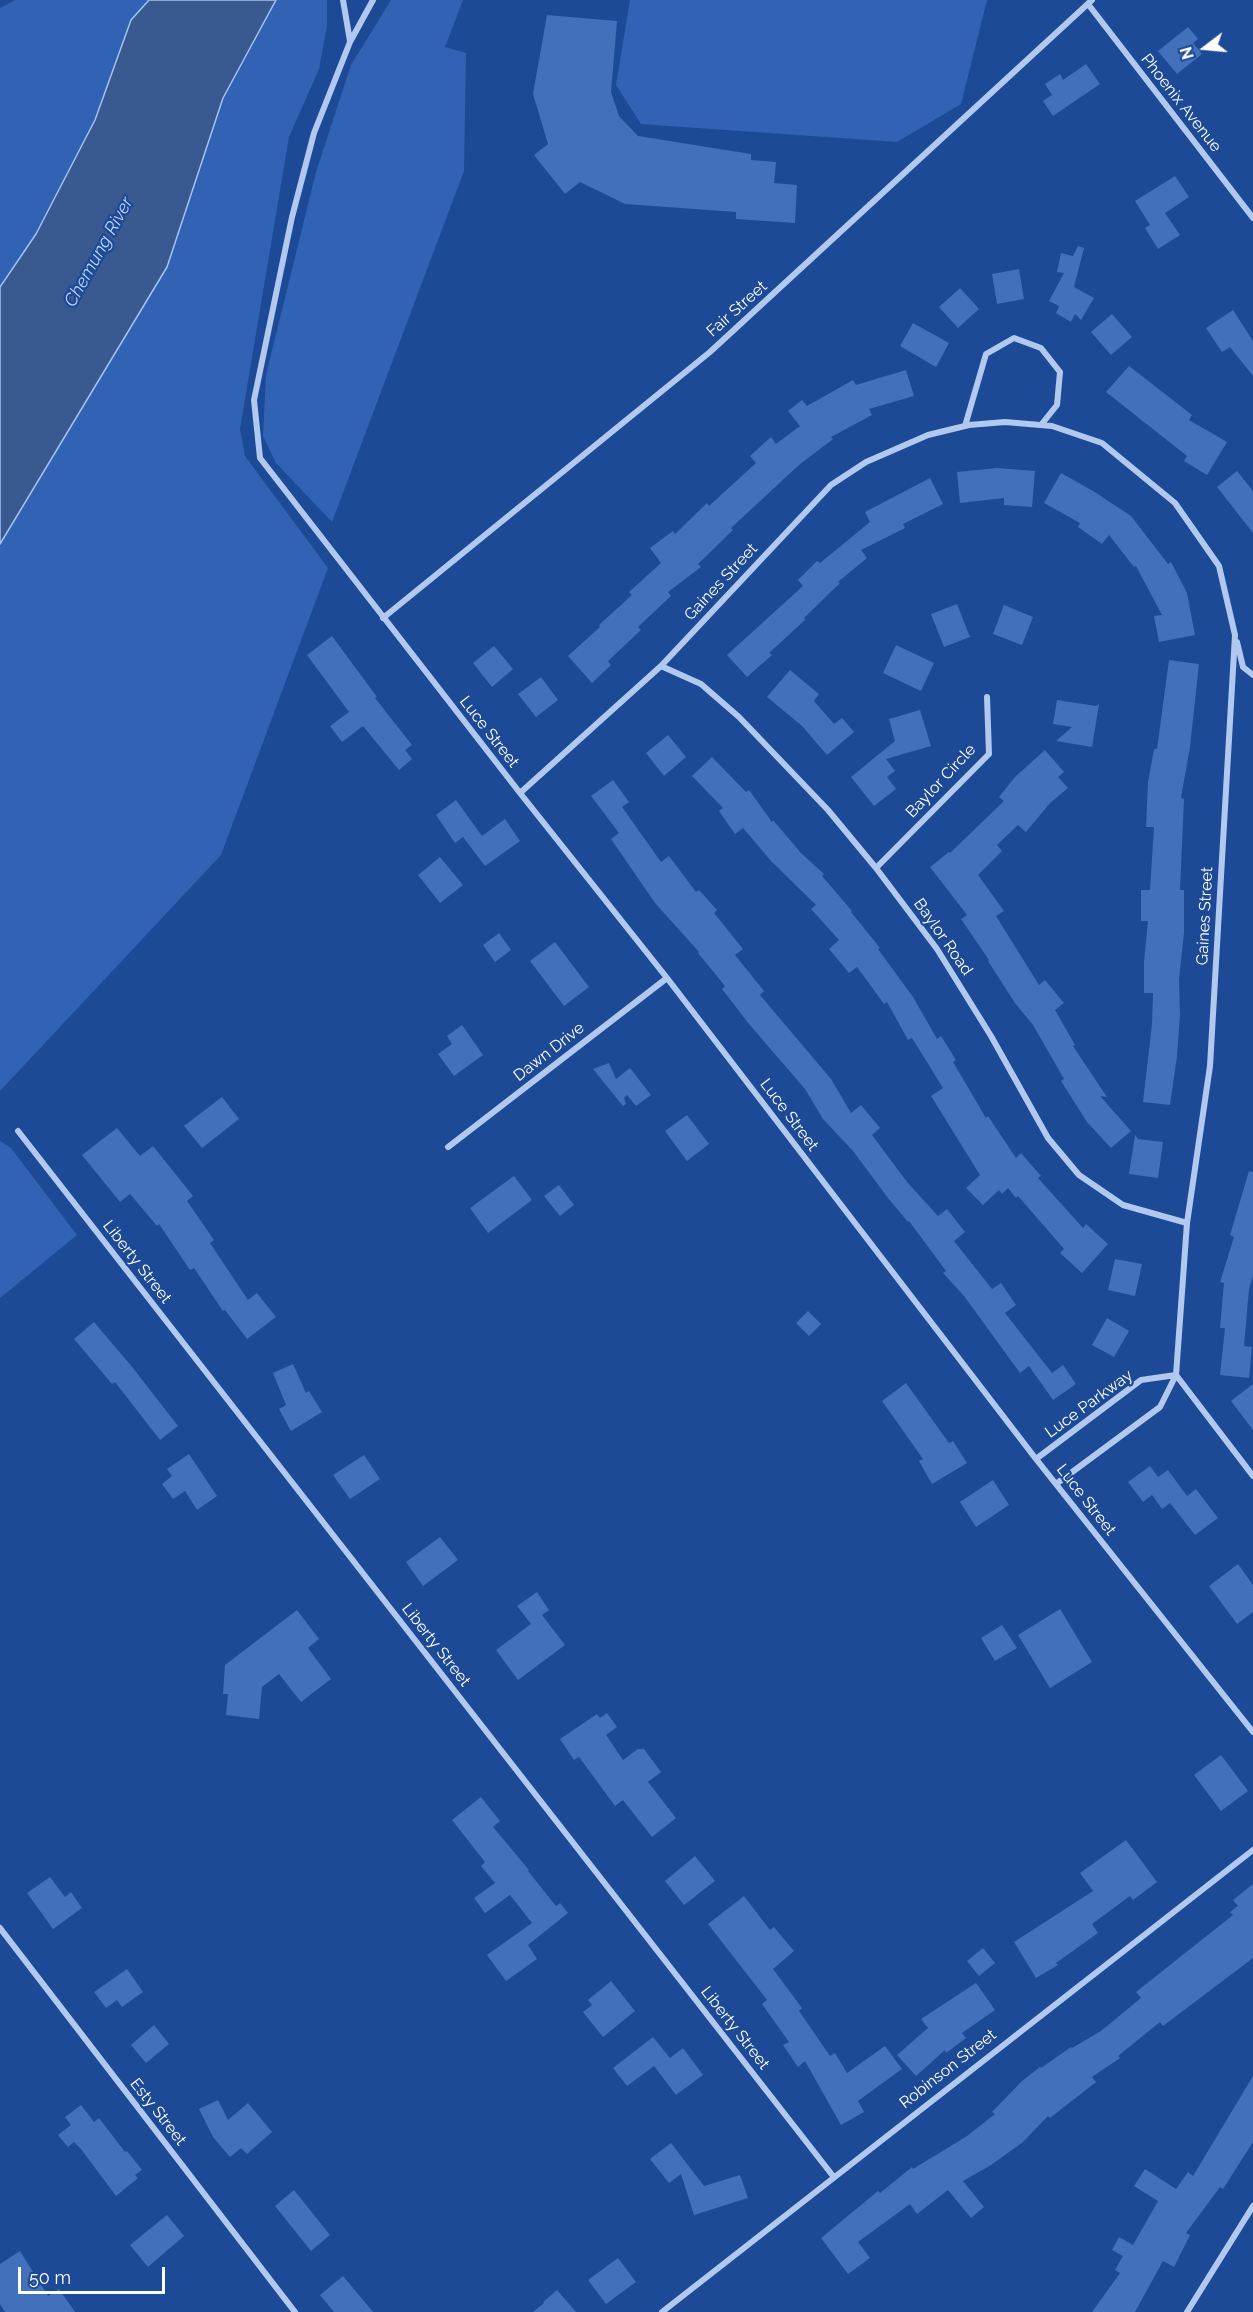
<!DOCTYPE html>
<html>
<head>
<meta charset="utf-8">
<style>
  body { margin:0 }
  #map { position:relative; width:1253px; height:2312px; overflow:hidden; background:#1d4a96; font-family:Raleway,sans-serif }
  canvas { display:block }
  .north { position:absolute; left:1175px; top:18px; width:60px; height:60px; -webkit-text-stroke:4px #1d4a96; paint-order:stroke; rotate:254deg; font-size:16px; font-weight:700; line-height:24px; text-align:center; color:#fff }
  .north::after { content:''; display:block; margin:auto; width:21px; height:27px; background:#fff; clip-path:polygon(50% 0,100% 100%,50% 72%,0 100%) }
  .scale { position:absolute; left:18px; top:2267px; width:147px; height:27px; box-sizing:border-box; border:3px solid #fff; border-top:0; padding-left:8px; font-size:18px; line-height:21px; white-space:nowrap; color:#fff; -webkit-text-stroke:4px #1d4a96; paint-order:stroke }
</style>
</head>
<body>
<div id="map">
<canvas width="1253" height="2312"></canvas>
<div class="north">N</div>
<div class="scale">50 m</div>
</div>
<script>
const ctx = document.querySelector('canvas').getContext('2d');
ctx.lineJoin = 'round';
function fillPath(path, color) { ctx.fillStyle = color; ctx.fill(path, 'evenodd'); }
const poly = rows => new Path2D(rows.map(r => 'M' + r).join(''));
function stroke(path, color, width, dash) { ctx.strokeStyle = color; ctx.lineWidth = width; ctx.lineCap = dash ? 'butt' : 'round'; ctx.setLineDash(dash || []); ctx.stroke(path); }
function drawText(font, color, halo, rows, align = 'center') {
  ctx.font = font + ' Raleway,sans-serif'; ctx.lineWidth = 4.5; ctx.setLineDash([]); ctx.textBaseline = 'middle'; ctx.strokeStyle = halo; ctx.fillStyle = color; for (const [text, x, y, turn = 0] of rows) {
    ctx.save(); ctx.translate(x, y); ctx.rotate((+turn || 0) * Math.PI / 180); ctx.textAlign = isNaN(turn) ? turn : align; if (halo) ctx.strokeText(text, 0, 0); ctx.fillText(text, 0, 0); ctx.restore();
  }
}
fillPath(poly([
  [15,0,149,0,131,20,95,120,36,234,0,287,0,8],
  [276,0,327,0,327,26,319,69,289,137,240,429,245,456,328,568,221,855,0,1091,0,544,167,267,223,98],
  [391,0,463,0,445,47,466,53,464,171,332,522,276,463,263,436,266,375,316,172,351,65],
  [630,0,987,0,961,104,897,142,641,124,616,85],
  [0,1141,11,1148,77,1235,0,1298]
]), '#3162b4');
const water = poly([
  [149,0,276,0,223,98,167,267,0,544,0,287,36,234,95,120,131,20,149,0]
]);
fillPath(water, '#395991');
stroke(water, '#a4c3f1', 1.5);
fillPath(poly([
  [547,15,617,21,611,92,619,116,638,136,751,154,751,160,776,162,774,183,797,185,795,223,736,219,736,212,625,204,580,182,565,194,534,155,548,144,533,94],
  [1188,27,1198,39,1193,43,1202,54,1177,74,1158,51],
  [1086,64,1100,84,1053,116,1043,101,1052,95,1045,84,1060,74,1063,80],
  [1175,176,1189,197,1165,213,1180,235,1158,249,1145,228,1150,225,1135,201],
  [1078,246,1084,248,1074,287,1094,298,1081,320,1075,314,1071,322,1056,313,1059,306,1049,301,1064,273,1057,272,1061,253,1073,256],
  [1019,269,1024,299,997,304,992,274],
  [960,288,979,309,958,328,939,307],
  [1233,310,1253,341,1253,376,1230,347,1222,352,1206,328],
  [1112,314,1132,337,1111,355,1091,332],
  [913,323,949,343,936,367,900,346],
  [1129,366,1192,415,1189,420,1227,442,1207,475,1184,461,1187,456,1106,392],
  [906,370,914,396,869,409,872,415,831,437,833,439,799,465,731,528,733,530,698,564,701,567,668,592,671,596,638,627,641,630,608,661,611,665,592,683,568,656,600,627,599,625,632,595,629,592,661,563,650,548,673,531,675,534,707,503,709,506,756,463,750,456,771,437,776,444,800,426,788,411,802,400,807,406,853,380,856,385],
  [997,468,1035,471,1032,507,1004,505,1004,498,960,503,957,472],
  [1237,471,1253,491,1253,533,1217,487],
  [1061,473,1093,491,1131,516,1168,564,1171,562,1187,593,1195,635,1159,642,1154,616,1162,615,1136,566,1134,567,1109,535,1102,544,1078,527,1080,523,1044,503],
  [930,478,943,504,903,524,905,528,861,550,867,558,838,582,840,583,804,618,805,620,769,653,772,655,747,677,727,655,803,586,798,580,817,561,820,563,870,522,865,512],
  [957,604,970,637,944,647,931,614],
  [1004,605,1033,617,1022,645,993,634],
  [332,636,377,697,375,698,412,745,405,750,412,759,399,770,363,726,342,742,330,726,349,712,307,655],
  [896,645,934,663,921,691,883,673],
  [494,646,513,669,492,687,473,663],
  [1169,660,1199,664,1190,747,1181,798,1184,799,1180,890,1184,890,1184,933,1179,979,1180,1015,1177,1056,1170,1105,1143,1102,1152,1024,1153,993,1144,993,1144,962,1148,921,1141,921,1141,890,1150,890,1154,827,1146,827,1148,782,1154,749,1157,749],
  [790,670,819,694,814,701,834,724,842,718,854,732,827,755,802,726,767,697],
  [541,677,558,700,536,717,518,694],
  [1057,700,1096,706,1099,704,1092,747,1056,741,1072,727,1053,724],
  [920,710,931,746,886,759,895,771,887,777,896,789,874,806,851,777,895,741,889,719],
  [668,735,686,757,664,776,646,753],
  [1045,750,1064,772,1058,777,1068,788,1050,803,1026,832,1018,825,997,845,1002,851,978,875,1004,911,996,916,1039,985,1045,980,1064,1003,1055,1010,1075,1045,1073,1046,1107,1097,1100,1096,1131,1131,1111,1148,1087,1122,1061,1081,1064,1079,1033,1025,1015,1003,988,961,989,960,961,919,967,915,930,867,949,852,950,853,1004,801,999,797,1015,777],
  [712,757,746,792,749,790,772,822,773,820,801,853,824,874,822,876,852,911,851,912,880,948,878,949,913,997,937,1039,941,1036,956,1060,953,1062,986,1118,988,1116,1016,1158,1021,1153,1041,1176,1038,1178,1083,1228,1086,1224,1108,1244,1082,1273,1060,1253,1064,1249,1018,1196,1016,1198,1008,1188,1002,1194,999,1190,983,1205,966,1188,980,1175,931,1096,943,1088,912,1038,908,1040,887,1002,884,1004,857,967,849,973,829,949,839,940,811,909,816,905,772,862,743,828,735,834,719,811,723,808,692,776],
  [613,780,629,802,622,807,661,862,669,856,696,892,699,890,717,910,714,913,743,949,735,955,764,991,760,995,831,1079,851,1113,861,1105,880,1128,872,1135,907,1182,938,1216,947,1209,965,1232,954,1241,992,1289,1001,1283,1016,1305,1005,1313,1052,1373,1063,1365,1076,1384,1053,1400,1029,1366,1020,1373,964,1296,943,1273,946,1271,909,1221,908,1222,888,1198,853,1151,823,1119,805,1089,749,1024,722,989,725,986,698,953,699,952,655,903,611,839,619,833,591,796],
  [456,800,482,836,505,819,520,841,485,866,463,837,455,843,436,815],
  [440,857,463,885,440,903,418,875],
  [499,933,511,950,495,962,483,945],
  [555,942,589,987,564,1006,530,961],
  [462,1025,483,1055,454,1076,438,1054,452,1044,447,1036],
  [609,1063,616,1079,630,1068,651,1095,636,1106,627,1095,624,1098,626,1104,623,1106,593,1069],
  [222,1097,239,1119,202,1148,184,1126],
  [687,1115,709,1144,687,1161,665,1131],
  [117,1128,140,1156,153,1146,193,1196,187,1201,214,1240,210,1243,248,1300,257,1293,276,1317,247,1339,225,1310,223,1311,194,1268,190,1270,159,1224,157,1226,130,1194,120,1202,82,1155],
  [1135,1135,1138,1139,1163,1142,1158,1178,1129,1174],
  [1249,1171,1253,1172,1253,1276,1249,1289,1244,1346,1252,1347,1249,1378,1220,1375,1225,1328,1220,1328,1224,1283,1220,1282,1234,1237,1230,1235],
  [514,1176,532,1200,488,1233,470,1208],
  [559,1185,574,1205,560,1216,544,1196],
  [1115,1259,1142,1264,1135,1296,1108,1290],
  [808,1311,821,1324,809,1336,796,1323],
  [1107,1318,1129,1331,1114,1357,1092,1345],
  [94,1322,133,1368,178,1426,160,1440,115,1382,112,1384,74,1339],
  [293,1364,306,1393,309,1391,322,1412,291,1431,279,1409,286,1405,273,1373],
  [906,1383,949,1443,953,1441,967,1463,932,1484,919,1461,923,1459,882,1401],
  [1253,1384,1253,1430,1231,1401],
  [189,1454,217,1496,197,1510,185,1491,173,1499,162,1484,172,1476,167,1469],
  [364,1455,380,1479,350,1499,333,1475],
  [1150,1466,1158,1477,1168,1470,1187,1496,1196,1489,1218,1518,1195,1535,1170,1503,1162,1509,1152,1495,1143,1502,1128,1482],
  [993,1480,1009,1505,976,1527,960,1502],
  [440,1537,458,1560,423,1586,406,1562],
  [1238,1564,1253,1585,1253,1612,1237,1624,1209,1586],
  [537,1592,549,1610,542,1615,565,1645,518,1680,496,1650,531,1624,517,1606],
  [1060,1609,1092,1662,1050,1688,1018,1635],
  [297,1610,319,1639,308,1648,331,1679,301,1702,279,1674,262,1687,259,1719,226,1715,228,1694,223,1694,225,1665],
  [1002,1625,1017,1648,995,1661,981,1638],
  [607,1713,617,1727,606,1735,623,1760,638,1749,644,1749,661,1772,648,1782,676,1818,652,1837,623,1800,615,1806,579,1757,574,1760,560,1739,597,1714,600,1718],
  [1221,1755,1248,1791,1221,1811,1194,1775],
  [481,1797,500,1821,493,1827,529,1870,528,1871,556,1906,560,1903,568,1913,528,1945,537,1959,506,1981,487,1955,532,1923,510,1895,485,1913,474,1898,495,1883,481,1866,485,1862,452,1820],
  [1126,1840,1157,1882,1133,1900,1130,1896,1092,1924,1098,1933,1056,1963,1058,1965,1036,1978,1014,1942,1093,1891,1080,1873],
  [695,1856,715,1881,684,1905,665,1881],
  [50,1877,65,1897,71,1892,82,1908,53,1929,27,1893],
  [1253,1884,1253,1958,1163,2026,1160,2022,1118,2056,1120,2058,1092,2077,1096,2082,1050,2118,1048,2116,1023,2142,991,2165,963,2181,984,2207,971,2218,948,2190,917,2214,910,2204,858,2242,870,2258,848,2274,821,2238,878,2191,880,2193,912,2167,913,2169,967,2136,995,2114,992,2112,1022,2081,1040,2067,1041,2068,1071,2047,1072,2048,1101,2031,1141,1998,1136,1992,1233,1915,1230,1912,1238,1906,1233,1900],
  [744,1896,770,1930,774,1927,794,1951,773,1969,802,2008,799,2011,830,2056,835,2053,847,2073,885,2046,902,2069,858,2101,864,2112,841,2125,805,2061,798,2067,783,2045,789,2042,762,2004,767,2000,708,1924],
  [983,1948,995,1963,979,1976,967,1961],
  [127,1969,143,1992,122,2007,117,2000,106,2008,94,1992],
  [611,1981,635,2011,603,2037,583,2012,592,2005,588,2000],
  [976,1983,995,2010,962,2033,966,2038,946,2053,945,2050,916,2076,897,2055,928,2028,921,2019],
  [154,2025,169,2044,146,2063,131,2045],
  [653,2037,670,2058,683,2048,703,2075,676,2095,654,2066,627,2086,613,2068],
  [1253,2076,1253,2142,1223,2189,1220,2187,1186,2233,1190,2235,1174,2267,1163,2261,1135,2312,1092,2312,1120,2273,1115,2270,1123,2256,1112,2250,1119,2237,1133,2245,1158,2201,1134,2186,1145,2169,1176,2189,1188,2172,1193,2176],
  [218,2100,228,2120,248,2103,272,2132,247,2154,241,2148,230,2157,213,2137,199,2109],
  [81,2105,94,2122,99,2118,125,2152,127,2151,142,2170,135,2175,138,2178,116,2196,81,2149,74,2142,68,2147,58,2135,71,2125,65,2117],
  [671,2143,704,2186,740,2175,748,2198,694,2215,681,2174,669,2183,650,2159],
  [294,2190,330,2235,311,2251,275,2206],
  [167,2215,184,2236,148,2267,130,2245],
  [20,2251,48,2296,59,2289,75,2312,5,2312,0,2304,0,2264],
  [618,2258,636,2282,606,2304,588,2280],
  [343,2276,373,2312,334,2312,320,2295],
  [557,2290,576,2312,533,2312,544,2303,543,2302]
]), '#4270bb');
stroke(poly([
  [343,0,350,41],
  [373,0,350,42,314,133,292,217,254,400,260,458,520,793,667,978,1036,1459,1253,1732],
  [1088,4,1253,218],
  [965,426,986,354,1014,338,1041,348,1060,372,1057,405,1041,425],
  [383,618,710,352,1092,0],
  [1237,642,1243,667,1253,675],
  [661,666,701,684,739,717,828,810,876,868,937,949,991,1036,1048,1138,1079,1175,1123,1205,1187,1223],
  [520,793,661,666,831,485,866,462,928,435,969,425,1005,422,1052,426,1102,443,1175,503,1219,566,1235,635,1210,1066,1187,1223,1176,1375,1253,1476],
  [876,868,989,754,987,697],
  [18,1131,833,2176],
  [448,1147,667,978],
  [1036,1459,1141,1380,1176,1375],
  [1056,1484,1160,1407,1176,1375],
  [0,1928,295,2312],
  [662,2312,1253,1850],
  [1187,2312,1253,2206]
]), '#b1c9ef', 6);
drawText('16px', '#fff', '#1d4a96', [
  ["Phoenix Avenue",1181,103,52],
  ["Fair Street",737,309,-42],
  ["Gaines Street",721,582,-47],
  ["Luce Street",489,732,52],
  ["Baylor Circle",941,781,-47],
  ["Gaines Street",1205,916,-87],
  ["Baylor Road",943,937,55],
  ["Dawn Drive",549,1052,-38],
  ["Luce Street",789,1115,53],
  ["Liberty Street",137,1262,52],
  ["Luce Parkway",1089,1404,-36],
  ["Luce Street",1086,1500,52],
  ["Liberty Street",436,1645,52],
  ["Liberty Street",735,2028,52],
  ["Robinson Street",948,2069,-38],
  ["Esty Street",158,2112,52]
]);
drawText('italic 18px', '#bdd3f6', '#1d4a96', [
  ["Chemung River",99,252,-61]
]);
</script>
</body>
</html>
